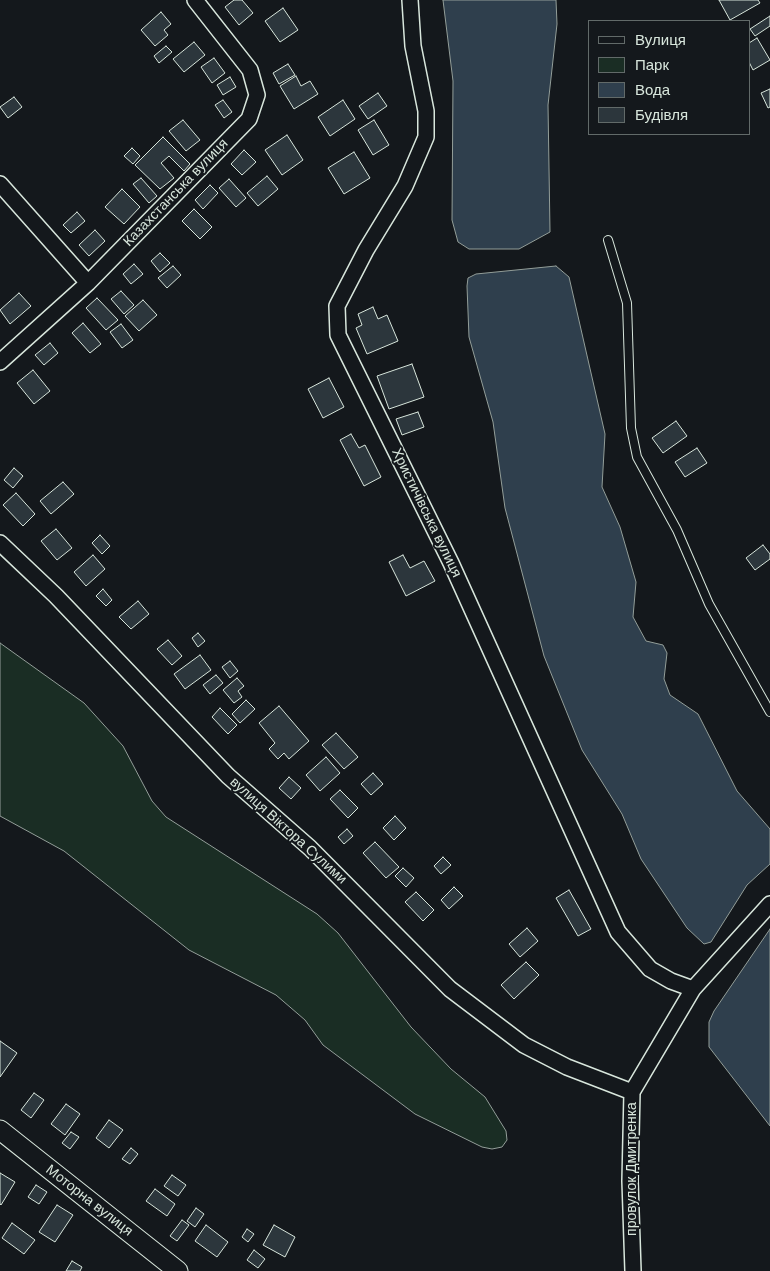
<!DOCTYPE html>
<html>
<head>
<meta charset="utf-8">
<style>
  body { margin:0 }
  #map { position:relative; width:770px; height:1271px; overflow:hidden; background:#14181c; font-family:"DM Sans",sans-serif }
  canvas { display:block }
  .legend { position:absolute; left:588px; top:20px; width:162px; height:115px; box-sizing:border-box; background:#14181c; border:1px solid #626a69; margin:0; padding:6px 9px; list-style:none; font-size:15px; color:#d8e6dc }
  .legend li { display:flex; align-items:center; gap:10px; height:25px }
  .legend b { width:25px; border:1px solid #626a69 }
</style>
</head>
<body>
<div id="map">
<canvas width="770" height="1271"></canvas>
<ul class="legend">
<li><b style="height:6px;background:#14181c"></b>Вулиця</li>
<li><b style="height:14px;background:#1a2d24"></b>Парк</li>
<li><b style="height:14px;background:#2f3f4d"></b>Вода</li>
<li><b style="height:14px;background:#2c363c"></b>Будівля</li>
</ul>
</div>
<script>
const ctx = document.querySelector('canvas').getContext('2d');
ctx.lineJoin = 'round';
function fillPath(path, color) { ctx.fillStyle = color; ctx.fill(path, 'evenodd'); }
const poly = rows => new Path2D(rows.map(r => 'M' + r).join(''));
function stroke(path, color, width, dash) { ctx.strokeStyle = color; ctx.lineWidth = width; ctx.lineCap = dash ? 'butt' : 'round'; ctx.setLineDash(dash || []); ctx.stroke(path); }
function drawText(font, color, halo, rows, align = 'center') {
  ctx.font = font + ' "DM Sans",sans-serif'; ctx.lineWidth = 4; ctx.setLineDash([]); ctx.textBaseline = 'middle'; ctx.strokeStyle = halo; ctx.fillStyle = color; for (const [text, x, y, turn = 0] of rows) {
    ctx.save(); ctx.translate(x, y); ctx.rotate((+turn || 0) * Math.PI / 180); ctx.textAlign = isNaN(turn) ? turn : align; if (halo) ctx.strokeText(text, 0, 0); ctx.fillText(text, 0, 0); ctx.restore();
  }
}
const green = poly([
  [0,643,84,703,123,746,152,801,166,817,317,914,338,933,411,1027,451,1069,485,1097,506,1131,507,1140,502,1147,492,1149,482,1147,415,1114,323,1045,305,1020,276,995,189,950,64,851,0,816,0,643]
]);
fillPath(green, '#1a2d24');
stroke(green, '#939e99', 1);
const water = poly([
  [443,0,556,0,557,24,548,105,550,232,519,249,469,249,458,242,452,220,453,81,443,0],
  [556,266,569,277,605,434,602,487,620,527,636,582,633,617,646,641,663,645,667,653,664,679,670,695,698,714,737,791,770,829,770,864,747,885,711,942,704,944,687,928,641,859,622,814,582,750,544,656,505,508,493,422,469,337,467,286,468,278,476,274,556,266],
  [770,929,770,1126,709,1047,709,1022,714,1011,770,929]
]);
fillPath(water, '#2f3f4d');
stroke(water, '#939e99', 1);
const building = poly([
  [234,0,242,0,253,13,239,25,225,7,234,0],
  [719,0,758,0,760,3,730,20,719,0],
  [283,8,298,30,280,42,265,21,283,8],
  [161,12,171,24,164,30,168,35,155,46,141,30,161,12],
  [770,16,770,26,755,36,750,29,770,16],
  [757,38,770,60,753,70,749,62,749,43,757,38],
  [194,42,205,55,184,72,173,59,194,42],
  [166,46,172,52,159,63,154,56,166,46],
  [214,58,225,73,212,83,201,67,214,58],
  [288,64,295,75,279,84,273,73,288,64],
  [296,76,301,86,310,81,318,94,294,109,280,86,296,76],
  [230,77,236,87,223,95,217,85,230,77],
  [770,89,770,107,768,108,761,93,770,89],
  [378,93,387,106,368,119,359,106,378,93],
  [14,97,22,107,8,118,0,107,14,97],
  [223,100,232,112,224,118,215,105,223,100],
  [343,100,355,119,330,136,318,117,343,100],
  [183,120,200,140,186,151,169,131,183,120],
  [374,120,389,145,373,155,358,130,374,120],
  [287,135,303,160,282,175,265,150,287,135],
  [163,137,190,164,184,171,169,156,161,163,174,178,160,189,135,165,163,137],
  [132,148,140,156,133,164,124,156,132,148],
  [244,150,256,162,242,175,231,164,244,150],
  [354,152,370,178,344,194,328,168,354,152],
  [267,176,278,189,258,206,247,193,267,176],
  [141,178,157,196,149,203,133,184,141,178],
  [229,179,246,198,236,207,219,188,229,179],
  [210,185,218,193,203,209,195,200,210,185],
  [122,189,140,207,124,224,105,207,122,189],
  [194,209,212,227,200,239,182,221,194,209],
  [77,212,85,221,71,233,63,225,77,212],
  [95,230,105,241,89,256,79,245,95,230],
  [160,253,170,263,160,272,151,261,160,253],
  [134,264,143,274,131,284,123,274,134,264],
  [173,266,181,275,167,288,158,278,173,266],
  [121,291,134,305,124,314,111,299,121,291],
  [19,293,31,306,10,324,0,310,19,293],
  [97,298,118,320,106,330,86,308,97,298],
  [143,300,157,315,139,331,125,316,143,300],
  [373,307,378,319,387,315,398,341,367,354,356,328,362,325,358,314,373,307],
  [83,323,101,344,90,353,72,333,83,323],
  [121,324,133,340,122,348,110,332,121,324],
  [50,343,58,353,44,365,35,355,50,343],
  [412,364,424,397,389,409,377,376,412,364],
  [33,370,50,391,34,404,17,383,33,370],
  [329,378,344,407,323,418,308,389,329,378],
  [418,412,424,427,402,435,396,419,418,412],
  [676,421,687,436,663,453,652,438,676,421],
  [351,434,359,448,365,445,381,477,364,486,340,440,351,434],
  [697,448,707,463,685,477,675,462,697,448],
  [14,468,23,476,13,488,4,480,14,468],
  [63,482,74,494,51,514,40,501,63,482],
  [16,493,35,514,23,526,3,505,16,493],
  [56,529,72,548,57,560,41,541,56,529],
  [100,535,110,546,102,554,92,543,100,535],
  [763,545,770,554,770,559,755,570,746,558,763,545],
  [93,555,105,569,86,586,74,572,93,555],
  [403,555,410,568,424,561,435,581,406,596,389,562,403,555],
  [103,589,112,600,106,606,96,596,103,589],
  [138,601,149,614,131,629,119,617,138,601],
  [198,633,205,641,198,647,192,638,198,633],
  [168,640,182,656,172,665,157,649,168,640],
  [200,655,211,670,185,689,174,674,200,655],
  [230,661,238,671,230,678,222,667,230,661],
  [216,675,223,683,210,694,203,685,216,675],
  [237,678,244,686,238,691,242,697,234,703,223,690,237,678],
  [246,700,255,709,240,723,232,714,246,700],
  [279,706,309,741,289,759,284,753,278,759,269,749,275,743,259,723,279,706],
  [220,708,237,725,228,734,212,717,220,708],
  [336,733,358,757,344,769,322,745,336,733],
  [326,757,340,773,320,791,306,775,326,757],
  [373,773,383,784,371,795,361,784,373,773],
  [289,777,301,788,291,799,279,788,289,777],
  [340,790,358,808,348,818,330,799,340,790],
  [395,816,406,828,394,840,383,828,395,816],
  [347,829,353,836,344,844,338,837,347,829],
  [375,842,399,867,386,878,363,853,375,842],
  [443,857,451,865,441,874,434,866,443,857],
  [403,868,414,878,406,887,395,876,403,868],
  [454,887,463,896,449,909,441,900,454,887],
  [569,890,591,929,578,936,556,898,569,890],
  [416,892,434,910,423,921,405,902,416,892],
  [527,928,538,941,520,957,509,944,527,928],
  [526,962,539,975,514,999,501,985,526,962],
  [0,1041,17,1053,0,1077,0,1041],
  [34,1093,44,1100,31,1118,21,1110,34,1093],
  [66,1104,80,1114,65,1135,51,1124,66,1104],
  [109,1120,123,1130,109,1148,96,1138,109,1120],
  [71,1132,79,1137,70,1149,62,1143,71,1132],
  [131,1148,138,1154,130,1164,122,1159,131,1148],
  [0,1173,15,1182,1,1205,0,1204,0,1173],
  [172,1175,186,1185,178,1196,164,1186,172,1175],
  [36,1185,47,1192,39,1204,28,1197,36,1185],
  [155,1189,175,1204,167,1216,146,1201,155,1189],
  [57,1205,73,1215,55,1242,39,1232,57,1205],
  [196,1208,204,1214,195,1227,187,1221,196,1208],
  [182,1220,189,1225,177,1241,170,1236,182,1220],
  [12,1223,35,1240,24,1254,2,1238,12,1223],
  [206,1225,228,1242,217,1257,195,1241,206,1225],
  [274,1225,295,1237,285,1257,263,1245,274,1225],
  [247,1229,254,1234,248,1242,242,1237,247,1229],
  [254,1250,265,1259,258,1268,247,1260,254,1250],
  [72,1261,82,1267,80,1271,66,1271,72,1261]
]);
fillPath(building, '#2c363c');
stroke(building, '#d8e6dc', 1);
const service = poly([
  [608,240,627,303,631,428,637,457,677,530,709,604,770,712]
]);
const minor = poly([
  [410,0,413,46,426,111,426,137,405,186,366,250,337,306,338,335,451,563,618,932,650,969,671,981,693,989],
  [0,184,88,283],
  [0,362,88,283,249,119,257,95,250,70,195,0],
  [0,543,56,596,228,776,310,848,450,989,524,1045,567,1067,632,1092],
  [633,1271,630,1181,632,1092,693,989,770,904]
]);
const tertiary = poly([
  [0,1130,178,1271]
]);
stroke(service, '#d8e6dc', 10);
stroke(minor, '#d8e6dc', 18);
stroke(tertiary, '#d8e6dc', 21);
stroke(service, '#14181c', 8);
stroke(minor, '#14181c', 15);
stroke(tertiary, '#14181c', 19);
drawText('14px', '#d8e6dc', '#14181c', [
  ["Казахстанська вулиця",176,193,-46],
  ["Христичівська вулиця",426,513,64],
  ["вулиця Віктора Сулими",288,831,42],
  ["провулок Дмитренка",632,1169,-90],
  ["Моторна вулиця",89,1201,38]
]);
</script>
</body>
</html>
